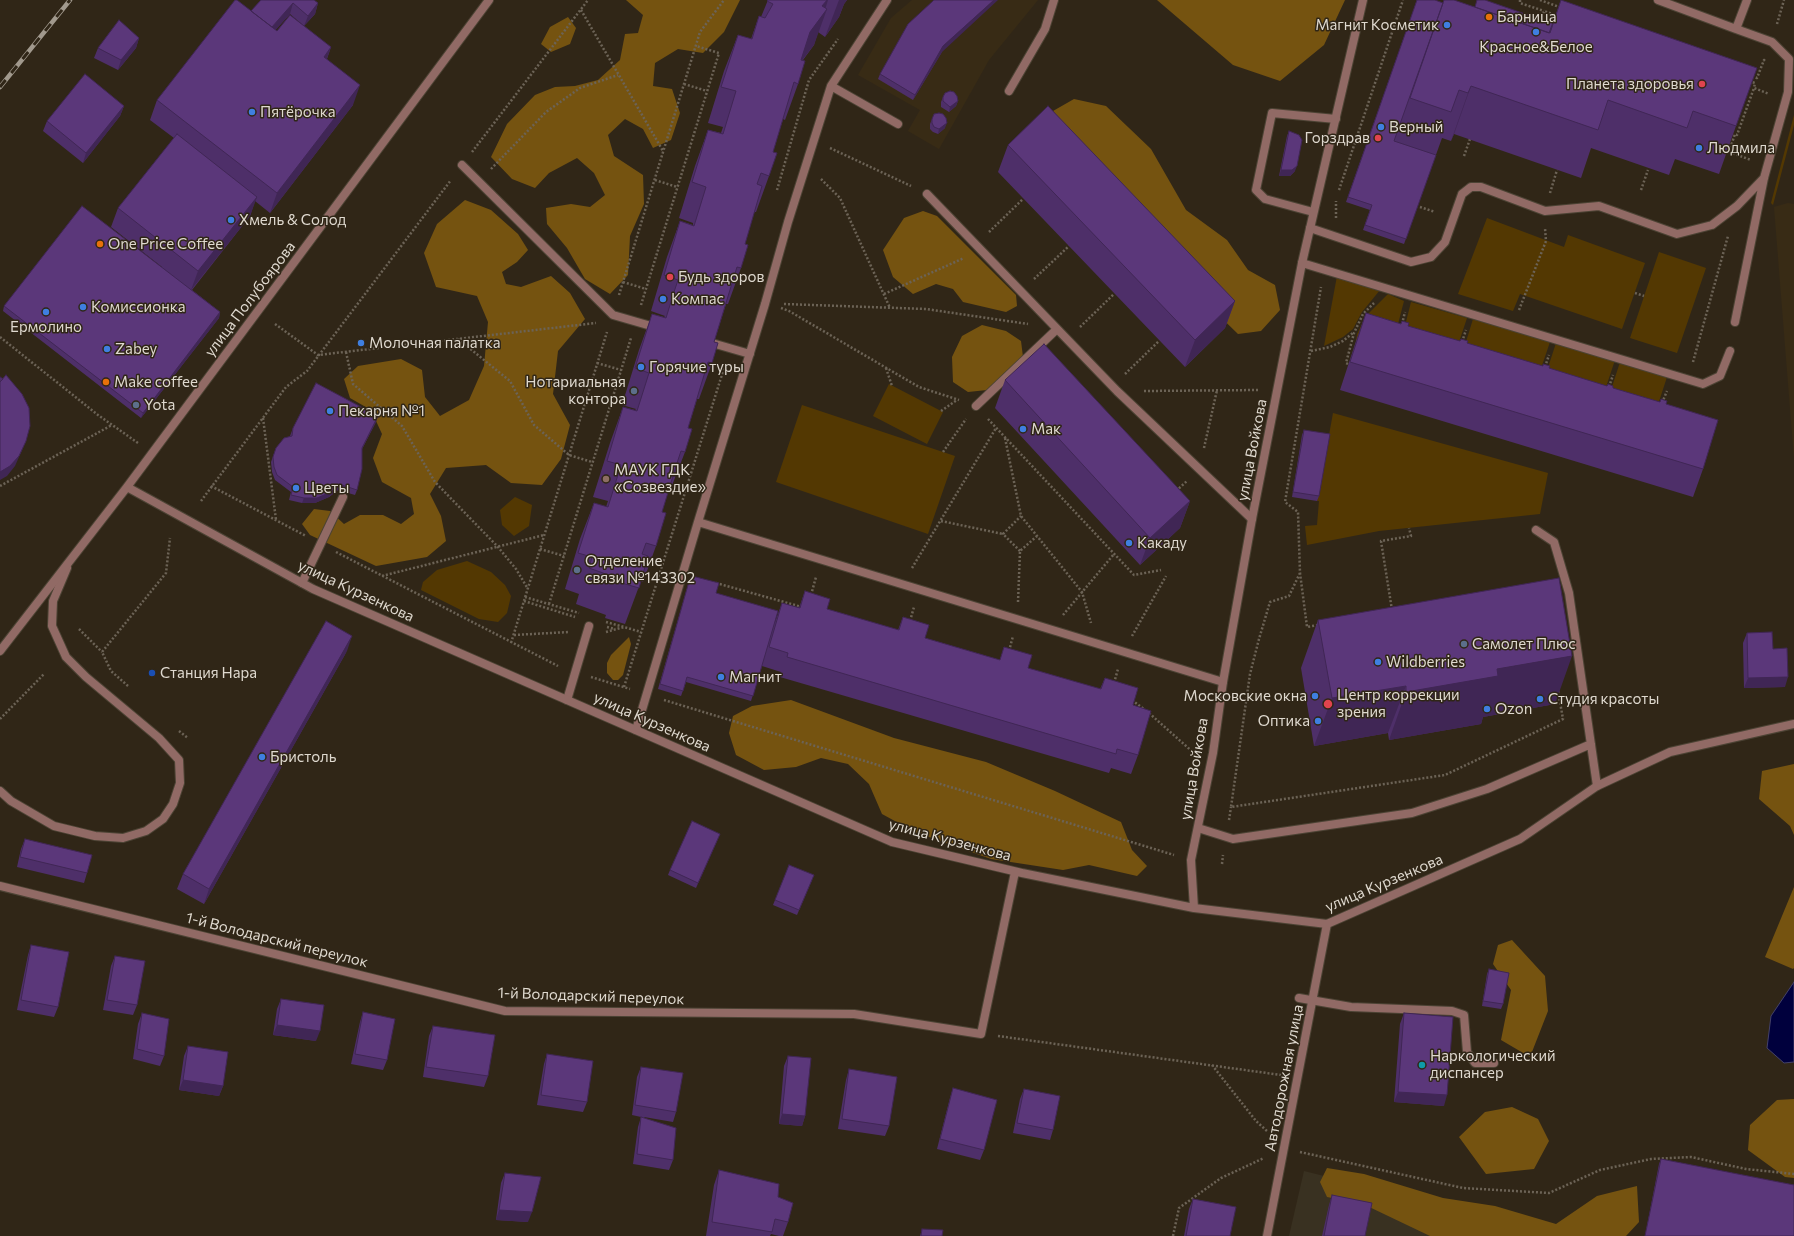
<!DOCTYPE html>
<html>
<head>
<meta charset="utf-8">
<style>
  body { margin:0 }
  canvas { display:block; background:#302617 }
</style>
</head>
<body>
<canvas width="1794" height="1236"></canvas>
<script>
const ctx = document.querySelector('canvas').getContext('2d');
ctx.lineJoin = 'round';
function fillPath(path, color) { ctx.fillStyle = color; ctx.fill(path, 'evenodd'); }
const poly = rows => new Path2D(rows.map(r => 'M' + r).join(''));
function stroke(path, color, width, dash) { ctx.strokeStyle = color; ctx.lineWidth = width; ctx.lineCap = dash ? 'butt' : 'round'; ctx.setLineDash(dash || []); ctx.stroke(path); }
function drawText(font, color, halo, rows, align = 'center') {
  ctx.font = font + ' Commissioner,sans-serif'; ctx.lineWidth = 3; ctx.setLineDash([]); ctx.textBaseline = 'middle'; ctx.strokeStyle = halo; ctx.fillStyle = color; for (const [text, x, y, turn = 0] of rows) {
    ctx.save(); ctx.translate(x, y); ctx.rotate((+turn || 0) * Math.PI / 180); ctx.textAlign = isNaN(turn) ? turn : align; if (halo) ctx.strokeText(text, 0, 0); ctx.fillText(text, 0, 0); ctx.restore();
  }
}
fillPath(poly([
  [912,0,1038,0,989,60,939,149,908,131,920,110,858,75,891,18],
  [1788,203,1794,204,1794,459,1774,207]
]), '#382b15');
fillPath(poly([
  [1304,1171,1483,1216,1482,1236,1289,1236]
]), '#393121');
fillPath(poly([
  [1794,115,1794,125,1773,205,1771,203],
  [1487,218,1564,247,1568,235,1645,263,1622,329,1520,294,1513,311,1458,294],
  [1659,252,1706,268,1677,353,1630,338],
  [1337,276,1380,290,1362,312,1353,329,1343,337,1324,346],
  [1388,294,1404,301,1391,351,1356,341,1357,334,1366,316],
  [1411,302,1467,318,1450,369,1399,350],
  [1473,319,1550,342,1533,392,1457,371],
  [1556,343,1615,360,1598,411,1539,395],
  [1620,362,1667,377,1651,426,1603,415],
  [889,384,943,412,927,444,873,416],
  [802,405,955,456,928,534,776,482],
  [1333,413,1548,473,1540,514,1379,531,1307,545,1305,526,1317,525,1319,501,1317,501],
  [515,497,532,505,529,526,514,536,502,525,500,510],
  [467,561,491,572,505,585,511,596,507,613,498,622,479,619,421,590,423,582,437,570]
]), '#533802');
fillPath(poly([
  [626,0,740,0,724,32,703,53,678,49,655,63,653,86,672,89,680,113,671,140,653,148,643,129,625,119,608,135,614,156,643,175,644,204,630,236,628,275,610,294,585,279,567,248,547,224,546,208,571,204,590,207,605,195,594,173,577,158,549,173,535,188,512,179,491,157,507,124,535,95,555,87,575,86,598,80,620,60,625,34,638,33,643,15],
  [1157,0,1345,0,1324,45,1280,81,1233,65],
  [568,17,576,28,570,44,551,52,541,44,550,27],
  [1074,99,1106,106,1151,149,1186,210,1227,240,1248,270,1275,285,1280,310,1261,331,1238,334,1197,294,1053,111],
  [465,200,491,210,518,234,528,250,517,262,502,272,506,284,521,287,551,276,570,293,585,319,558,351,553,394,570,425,561,459,542,485,511,483,486,465,446,468,430,494,441,516,446,541,427,557,376,566,310,535,302,524,314,509,330,511,344,524,360,515,383,515,401,524,414,514,411,498,382,482,373,458,382,434,371,410,350,398,344,379,358,366,401,359,422,370,425,397,440,416,469,400,484,366,488,322,477,296,436,287,424,253,437,224],
  [923,211,937,216,1016,295,1017,306,1006,312,963,302,953,289,936,284,913,294,893,277,883,250,904,218],
  [982,325,1006,331,1021,341,1023,357,987,390,968,392,953,382,952,357,962,336],
  [629,637,631,644,623,675,618,680,613,680,607,673,607,663,611,655],
  [791,700,894,738,986,762,1055,791,1121,822,1132,850,1147,866,1137,876,1089,865,1063,870,991,859,915,832,882,814,869,784,848,764,821,758,796,767,764,770,736,755,729,733,733,716,752,706],
  [1794,764,1794,835,1790,826,1759,799,1762,771],
  [1794,887,1794,968,1793,969,1765,957],
  [1512,940,1545,976,1548,1011,1530,1057,1501,1040,1511,990,1493,964,1498,945],
  [1794,1099,1794,1178,1785,1177,1748,1150,1750,1125,1777,1100],
  [1512,1107,1538,1119,1549,1141,1534,1169,1486,1174,1459,1137,1485,1112],
  [1327,1168,1364,1174,1443,1198,1495,1206,1556,1224,1597,1196,1637,1186,1639,1222,1626,1236,1430,1236,1363,1204,1327,1197,1320,1182]
]), '#755310');
const water = poly([
  [1794,982,1794,1062,1784,1063,1767,1048,1771,1016,1794,982]
]);
fillPath(water, '#00003d');
stroke(water, '#434169', 1);
const lane = poly([
  [1658,0,1736,29,1747,0],
  [831,86,898,124],
  [1009,91,1045,29,1054,0],
  [462,165,613,315,658,328],
  [927,194,1117,391,1252,519],
  [1313,212,1265,199,1256,190,1272,113,1336,119],
  [1310,228,1411,262,1431,257,1445,242,1462,194,1471,187,1481,187,1545,211,1599,206,1677,234,1712,225,1737,206,1764,178],
  [1302,263,1703,384,1720,376,1730,351],
  [1735,322,1764,178,1788,92,1789,59,1772,42,1736,29],
  [712,343,750,354],
  [976,406,1057,329],
  [698,522,765,304,788,222,831,86,887,0],
  [1536,530,1554,542,1569,593,1597,786],
  [302,583,343,497],
  [567,700,589,626],
  [636,730,698,522,1223,682],
  [0,791,11,801,54,826,95,836,123,838,146,831,163,819,173,804,180,783,179,760,159,738,86,677,66,657,52,626,53,601,67,568],
  [1198,828,1233,839,1412,813,1487,789,1591,744],
  [1299,998,1351,1007,1452,1011,1464,1015,1467,1052,1475,1063,1494,1063]
]);
const street = poly([
  [127,487,313,589,892,842,1022,873,1194,908,1327,924,1520,839,1597,786,1670,752,1794,724],
  [0,651,127,487,489,0],
  [0,886,505,1011,854,1014,981,1034,1015,872],
  [1194,908,1191,860,1213,753,1223,682,1252,519,1302,263,1363,0],
  [1267,1236,1327,924]
]);
stroke(lane, '#4c4334', 10);
stroke(street, '#4c4334', 10);
stroke(poly([
  [1520,0,1520,3,1544,11],
  [1540,0,1562,8],
  [581,10,663,151],
  [1540,21,1544,11,1558,16],
  [1777,24,1784,0],
  [1752,76,1757,78,1764,60,1765,61],
  [1749,81,1755,83,1754,88,1769,94],
  [684,84,707,91],
  [830,148,911,186],
  [472,152,588,0],
  [1729,152,1735,134,1737,135,1754,88],
  [1729,152,1751,160],
  [1464,156,1470,139],
  [491,169,546,112,580,88,618,75],
  [821,179,840,198,890,308],
  [655,180,677,187],
  [777,190,809,80,838,39],
  [1339,190,1403,0],
  [1641,190,1648,170],
  [1550,193,1557,170],
  [1420,207,1435,212],
  [1336,218,1336,201],
  [989,232,1023,199],
  [1034,279,1069,246],
  [623,282,646,289],
  [1635,293,1644,296],
  [884,294,964,258],
  [619,295,700,32,724,0],
  [784,304,926,309,1028,324],
  [641,305,719,53,696,46],
  [781,308,789,311,919,387,959,400],
  [1519,310,1546,241,1545,228],
  [275,324,318,355,596,323],
  [1402,324,1405,312],
  [1080,327,1114,294],
  [0,337,98,415,138,443],
  [458,339,510,381,534,425,569,455,592,462],
  [1462,342,1466,330],
  [1311,351,1330,347,1343,341,1353,333],
  [346,352,353,384,402,426,435,482,498,547,516,569,528,589],
  [1693,362,1728,236],
  [597,363,621,370],
  [1348,364,1346,363,1354,333,1363,314,1374,303],
  [1545,367,1549,355],
  [886,368,892,386],
  [1125,374,1159,341],
  [1609,387,1613,375],
  [1144,391,1259,390],
  [1662,403,1667,391],
  [941,411,957,400],
  [263,418,276,520],
  [988,419,1134,575,1161,570],
  [1005,438,1021,516,1082,592,1091,623],
  [1204,448,1217,390],
  [943,452,966,419],
  [0,486,112,425],
  [211,486,306,536],
  [1176,491,1187,481],
  [201,501,286,387,307,371,451,180],
  [941,521,1003,534],
  [540,549,564,556],
  [1020,551,1003,534,1021,516],
  [336,552,558,666],
  [912,568,996,428],
  [1300,573,1289,596,1270,602,1259,639,1250,674,1231,807,1445,775,1563,719,1558,691],
  [382,576,544,535],
  [716,583,802,607],
  [811,595,816,577],
  [525,597,579,613],
  [524,601,575,617],
  [1018,602,1020,551,1037,536],
  [549,604,631,338],
  [1392,610,1381,541,1411,536,1409,528],
  [1063,615,1114,554],
  [910,621,914,607],
  [606,622,624,627],
  [1318,625,1307,627,1300,573,1298,512,1285,502,1321,287],
  [607,627,615,629],
  [79,629,102,652],
  [606,632,624,627,641,632],
  [514,635,569,632],
  [1132,636,1166,576],
  [511,643,607,332],
  [1009,651,1013,636],
  [591,677,630,689],
  [1114,683,1118,669],
  [128,686,111,671,102,652,166,573,170,538],
  [624,687,725,365],
  [664,700,1174,855],
  [1132,700,1145,710],
  [1149,713,1195,754],
  [0,719,44,674],
  [179,731,188,738],
  [1229,820,1231,807],
  [1222,864,1223,855],
  [998,1036,1281,1075],
  [1212,1065,1256,1121,1268,1132],
  [1300,1152,1463,1188,1549,1193,1600,1170,1651,1159,1691,1157,1746,1169,1794,1174],
  [1173,1236,1179,1208,1221,1178,1264,1158]
]), '#6c6356', 2.5, [2, 2]);
stroke(lane, '#916a65', 8);
stroke(street, '#916a65', 8);
const rail = poly([
  [0,87,70,0]
]);
stroke(rail, '#a1998d', 4.5);
stroke(rail, '#302617', 3, [9]);
fillPath(poly([
  [261,0,318,3,315,14,304,26,290,14,275,30,277,31,331,47,327,59,353,105,270,213,255,201,250,216,192,290,220,312,219,318,141,418,3,311,4,306,162,267,111,227,118,208,174,138,150,120,157,100,251,11],
  [768,0,847,0,844,4,839,17,825,37,818,32,814,45,803,60,798,84,785,120,783,119,773,152,769,176,756,212,754,212,745,244,741,268,728,304,726,304,714,342,712,363,699,399,697,399,688,428,685,452,671,488,669,488,662,512,656,546,643,582,641,581,625,624,605,618,606,615,576,604,579,594,565,589,580,539,594,503,606,507,608,501,593,497,610,443,623,407,635,410,636,409,622,405,639,350,652,314,664,317,665,316,651,311,667,257,680,221,693,225,693,223,679,218,695,166,708,130,721,133,723,127,708,123,724,71,738,35,751,39,759,16,761,17],
  [1417,0,1475,7,1551,23,1555,17,1561,0,1736,126,1719,174,1675,159,1669,175,1591,148,1581,178,1454,134,1451,141,1442,138,1404,244,1363,230,1370,210,1346,202],
  [139,38,136,48,118,70,94,58,98,48],
  [942,52,913,100,878,79,880,74],
  [943,97,958,101,956,106,949,112,941,107,941,102],
  [124,106,120,116,83,163,43,131,47,121],
  [932,119,945,128,938,134,933,132,930,129,930,124],
  [1289,131,1295,171,1290,176,1279,176,1287,136],
  [1008,145,1235,301,1225,328,1185,367,998,172],
  [1366,313,1666,404,1703,469,1693,497,1340,390,1356,341],
  [1005,380,1190,501,1180,528,1140,565,995,408],
  [376,422,362,449,357,490,355,495,338,490,329,497,315,503,302,503,289,500,291,492,275,480,272,472,271,462,276,448,290,436,293,428],
  [1304,430,1319,496,1317,501,1292,497,1302,435],
  [690,578,716,593,775,622,782,603,799,608,805,591,827,609,898,630,903,617,925,638,1000,660,1004,647,1028,668,1100,689,1105,678,1133,705,1138,755,1131,774,1111,768,1109,773,780,677,781,672,762,666,751,701,686,682,681,696,658,689],
  [1318,620,1555,704,1483,717,1481,724,1389,740,1388,733,1314,746,1301,668],
  [1747,633,1785,687,1744,688,1743,643],
  [347,651,204,904,177,889,183,874],
  [720,834,696,888,668,875,670,870],
  [25,839,87,873,84,883,17,867,21,849],
  [812,880,797,915,773,905,775,900],
  [31,945,58,1007,54,1017,17,1010,28,955],
  [115,956,137,1005,133,1015,103,1010,111,966],
  [1489,969,1503,1004,1501,1009,1482,1006,1487,974],
  [281,999,316,1041,273,1035,277,1009],
  [363,1012,387,1060,383,1070,351,1064,360,1022],
  [142,1013,164,1056,160,1066,133,1059,138,1024],
  [1404,1013,1444,1106,1394,1102,1400,1024],
  [433,1026,488,1076,484,1087,423,1077,429,1036],
  [188,1046,223,1086,219,1096,179,1090,184,1056],
  [547,1054,587,1102,583,1112,537,1105,544,1064],
  [788,1056,805,1116,802,1126,779,1124,784,1066],
  [641,1067,676,1112,673,1122,644,1117,673,1160,669,1170,633,1164,638,1127,641,1117,632,1115,637,1077],
  [849,1069,889,1126,885,1136,838,1129,846,1080],
  [953,1088,984,1150,980,1160,937,1149,950,1098],
  [1024,1089,1053,1130,1050,1140,1013,1133,1020,1099],
  [1661,1159,1794,1185,1645,1236,1659,1164],
  [719,1170,778,1197,788,1222,783,1236,779,1236,771,1234,770,1236,706,1236,714,1185],
  [505,1173,528,1222,496,1220,501,1183],
  [1332,1195,1365,1236,1322,1236,1329,1205],
  [1193,1199,1230,1236,1184,1236,1189,1209],
  [922,1229,942,1236,920,1236]
]), '#4e2f69');
fillPath(poly([
  [827,0,828,0,824,13,827,9,814,45,796,68,810,32,822,6],
  [839,0,847,0,844,4,839,17,825,37],
  [994,0,998,0,942,52,913,100,915,95,943,46],
  [293,3,290,14,265,42,268,32],
  [318,3,315,14,304,26,308,16],
  [139,38,136,48,118,70,121,60],
  [331,47,324,67,324,57],
  [360,85,353,105,270,213,277,193],
  [1471,86,1454,134,1451,141,1468,93],
  [958,101,956,106,949,112,950,107],
  [124,106,120,116,83,163,86,153],
  [947,123,945,128,938,134,939,129],
  [1297,166,1295,171,1290,176,1279,176,1281,170],
  [257,197,250,216,191,290,198,271],
  [1235,301,1225,328,1185,367,1195,340],
  [220,312,219,318,141,418,143,413],
  [378,416,376,422,360,453,362,448],
  [26,441,15,466,7,476,0,480,0,472],
  [339,484,338,490,329,497,315,503,302,503,304,498],
  [1190,501,1180,528,1140,565,1150,538],
  [352,636,347,651,204,904,209,889],
  [1572,656,1555,704,1483,717,1481,724,1389,740,1406,692,1497,669],
  [1788,677,1785,687,1744,688,1748,678],
  [1406,686,1388,733,1314,746,1332,698],
  [720,834,718,839,696,888,698,883],
  [277,1025,320,1031,316,1041,273,1035],
  [183,1080,223,1086,219,1096,179,1090],
  [1398,1092,1447,1095,1444,1106,1394,1102],
  [782,1114,805,1116,802,1126,779,1124],
  [499,1210,532,1212,528,1222,496,1220]
]), '#402655');
const building = poly([
  [235,0,237,0,277,31,290,15,331,47,324,57,360,85,277,193,157,100,235,0],
  [261,0,314,0,318,3,308,16,293,3,272,27,251,11,261,0],
  [768,0,827,0,822,6,827,9,810,32,801,60,805,61,798,84,794,82,773,152,777,153,769,176,761,173,757,184,762,186,745,244,748,245,741,268,737,267,714,342,718,343,712,363,708,362,688,428,692,429,685,452,681,451,677,463,662,512,666,513,656,546,646,543,642,554,648,556,639,588,618,582,620,579,589,568,592,557,578,553,594,503,608,507,621,465,607,461,623,407,637,411,649,373,635,368,652,314,666,318,674,292,678,280,664,275,680,221,694,226,706,187,692,182,708,130,723,134,736,91,721,87,738,35,752,39,759,16,765,18,773,4,767,1,768,0],
  [934,0,994,0,943,46,915,95,880,74,908,24,934,0],
  [1417,0,1435,0,1443,3,1394,141,1436,155,1406,239,1365,225,1372,205,1348,197,1417,0],
  [1444,0,1454,0,1550,33,1561,0,1757,68,1736,126,1693,111,1687,128,1608,100,1598,130,1471,86,1468,93,1459,90,1451,112,1410,98,1444,0],
  [1477,0,1485,0,1551,23,1553,16,1555,17,1549,33,1475,7,1477,0],
  [119,20,139,38,121,60,98,48,119,20],
  [85,74,124,106,86,153,47,121,85,74],
  [950,91,954,92,957,96,958,101,950,107,943,101,943,97,945,93,950,91],
  [1048,106,1235,301,1195,340,1008,145,1048,106],
  [939,113,943,114,946,118,947,123,939,129,934,127,932,123,932,119,934,114,939,113],
  [1289,131,1299,135,1302,140,1297,166,1292,170,1281,170,1289,131],
  [177,134,257,197,198,271,118,208,177,134],
  [82,206,220,312,143,413,4,306,82,206],
  [1366,313,1401,324,1402,321,1409,323,1408,326,1460,341,1461,339,1468,341,1467,343,1543,366,1543,364,1550,366,1549,368,1607,386,1608,384,1613,386,1613,388,1660,402,1661,399,1667,401,1666,404,1718,420,1703,469,1350,362,1366,313],
  [1044,344,1190,501,1150,538,1005,380,1044,344],
  [6,375,22,394,29,408,30,426,26,441,19,456,10,466,0,472,0,382,6,375],
  [0,377,3,379,0,382,0,377],
  [316,383,378,416,362,448,362,469,357,490,339,484,331,492,317,498,304,498,291,495,293,487,277,475,274,467,273,457,276,448,284,438,292,436,293,428,316,383],
  [1304,430,1330,434,1319,496,1293,492,1304,430],
  [692,576,719,583,716,593,778,611,753,696,687,677,683,691,660,684,690,578,692,576],
  [1559,578,1572,656,1497,669,1498,676,1406,692,1406,686,1332,698,1318,620,1559,578],
  [805,591,830,599,827,609,899,630,903,617,929,625,925,638,1000,660,1004,647,1032,655,1028,668,1101,689,1105,678,1138,688,1133,705,1151,711,1138,755,1117,749,1116,754,787,657,788,653,769,647,782,603,800,608,805,591],
  [326,621,352,636,209,889,183,874,326,621],
  [1772,632,1773,649,1787,648,1788,677,1748,678,1747,633,1772,632],
  [692,821,720,834,698,883,670,870,692,821],
  [25,839,92,855,87,873,20,857,25,839],
  [789,865,814,875,799,910,775,900,789,865],
  [31,945,69,952,58,1007,21,1000,31,945],
  [115,956,145,961,137,1005,107,1000,115,956],
  [1489,969,1509,973,1503,1004,1483,1001,1489,969],
  [281,999,324,1005,320,1031,277,1025,281,999],
  [363,1012,395,1019,387,1060,355,1054,363,1012],
  [142,1013,169,1019,164,1056,137,1049,142,1013],
  [1404,1013,1453,1017,1447,1095,1398,1092,1404,1013],
  [433,1026,495,1035,488,1076,426,1067,433,1026],
  [188,1046,228,1052,223,1086,183,1080,188,1046],
  [547,1054,593,1061,587,1102,541,1095,547,1054],
  [788,1056,811,1058,805,1116,782,1114,788,1056],
  [641,1067,683,1073,676,1112,635,1105,641,1067],
  [849,1069,897,1077,889,1126,842,1119,849,1069],
  [953,1088,997,1100,984,1150,940,1139,953,1088],
  [1024,1089,1060,1096,1053,1130,1017,1123,1024,1089],
  [641,1117,676,1128,673,1160,637,1154,641,1117],
  [1661,1159,1794,1185,1794,1236,1645,1236,1661,1159],
  [719,1170,779,1184,778,1197,793,1203,788,1222,775,1219,772,1232,712,1222,719,1170],
  [505,1173,541,1177,532,1212,499,1210,505,1173],
  [1332,1195,1372,1203,1365,1236,1324,1236,1332,1195],
  [1193,1199,1236,1207,1230,1236,1186,1236,1193,1199],
  [922,1229,943,1230,942,1236,921,1236,922,1229]
]);
fillPath(building, '#5b377a');
stroke(building, '#402655', 1);
for (const [x, y, r, color] of [
  [1489,17,4,"#e8710a"],
  [1447,25,4,"#3f7fe0"],
  [1536,32,4,"#3f7fe0"],
  [1702,84,4,"#e0444e"],
  [252,112,4,"#3f7fe0"],
  [1381,127,4,"#3f7fe0"],
  [1378,138,4,"#e0444e"],
  [1699,148,4,"#3f7fe0"],
  [231,220,4,"#3f7fe0"],
  [100,244,4,"#e8710a"],
  [670,277,4,"#e0444e"],
  [663,299,4,"#3f7fe0"],
  [83,307,4,"#3f7fe0"],
  [46,312,4,"#3f7fe0"],
  [361,343,4,"#3f7fe0"],
  [107,349,4,"#3f7fe0"],
  [641,367,4,"#3f7fe0"],
  [106,382,4,"#e8710a"],
  [634,391,4,"#5c6f8a"],
  [136,405,4,"#5c6f8a"],
  [330,411,4,"#3f7fe0"],
  [1023,429,4,"#3f7fe0"],
  [606,479,4,"#8d6e63"],
  [296,488,4,"#3f7fe0"],
  [1129,543,4,"#3f7fe0"],
  [577,570,4,"#5c6f8a"],
  [1464,644,4,"#5c6f8a"],
  [1378,662,4,"#3f7fe0"],
  [152,673,4,"#1a4fb4"],
  [721,677,4,"#3f7fe0"],
  [1315,696,4,"#3f7fe0"],
  [1540,699,4,"#3f7fe0"],
  [1328,704,5,"#e0444e"],
  [1487,709,4,"#3f7fe0"],
  [1318,721,4,"#3f7fe0"],
  [262,757,4,"#3f7fe0"],
  [1422,1065,4,"#0f9aa8"]
]) { const dot = new Path2D(); dot.arc(x, y, r, 0, 2 * Math.PI); ctx.fillStyle = color; ctx.fill(dot); stroke(dot, '#302617', 1.5); }
drawText('15px', '#dfd9cf', '#302617', [
  ["Барница",1497,17],
  ["Магнит Косметик",1439,25,"right"],
  ["Красное&Белое",1536,47,"center"],
  ["Планета здоровья",1694,84,"right"],
  ["Пятёрочка",260,112],
  ["Верный",1389,127],
  ["Горздрав",1370,138,"right"],
  ["Людмила",1707,148],
  ["Хмель & Солод",239,220],
  ["One Price Coffee",108,244],
  ["Будь здоров",678,277],
  ["Компас",671,299],
  ["Комиссионка",91,307],
  ["Ермолино",46,327,"center"],
  ["Молочная палатка",369,343],
  ["Zabey",115,349],
  ["Горячие туры",649,367],
  ["Make coffee",114,382],
  ["Нотариальная",626,382,"right"],
  ["контора",626,399,"right"],
  ["Yota",144,405],
  ["Пекарня №1",338,411],
  ["Мак",1031,429],
  ["МАУК ГДК",614,470],
  ["«Созвездие»",614,487],
  ["Цветы",304,488],
  ["Какаду",1137,543],
  ["Отделение",585,561],
  ["связи №143302",585,578],
  ["Самолет Плюс",1472,644],
  ["Wildberries",1386,662],
  ["Станция Нара",160,673],
  ["Магнит",729,677],
  ["Центр коррекции",1337,695],
  ["зрения",1337,712],
  ["Московские окна",1307,696,"right"],
  ["Студия красоты",1548,699],
  ["Ozon",1495,709],
  ["Оптика",1310,721,"right"],
  ["Бристоль",270,757],
  ["Наркологический",1430,1056],
  ["диспансер",1430,1073]
], 'left');
drawText('15px', '#dfd9cf', '#302617', [
  ["улица Полубоярова",250,299,-53],
  ["улица Войкова",1252,450,-79],
  ["улица Курзенкова",356,591,25],
  ["улица Курзенкова",652,722,24],
  ["улица Войкова",1194,769,-80],
  ["улица Курзенкова",950,840,15],
  ["улица Курзенкова",1384,883,-23],
  ["1-й Володарский переулок",277,940,14],
  ["1-й Володарский переулок",591,996,2],
  ["Автодорожная улица",1284,1078,-79]
]);
</script>
</body>
</html>
